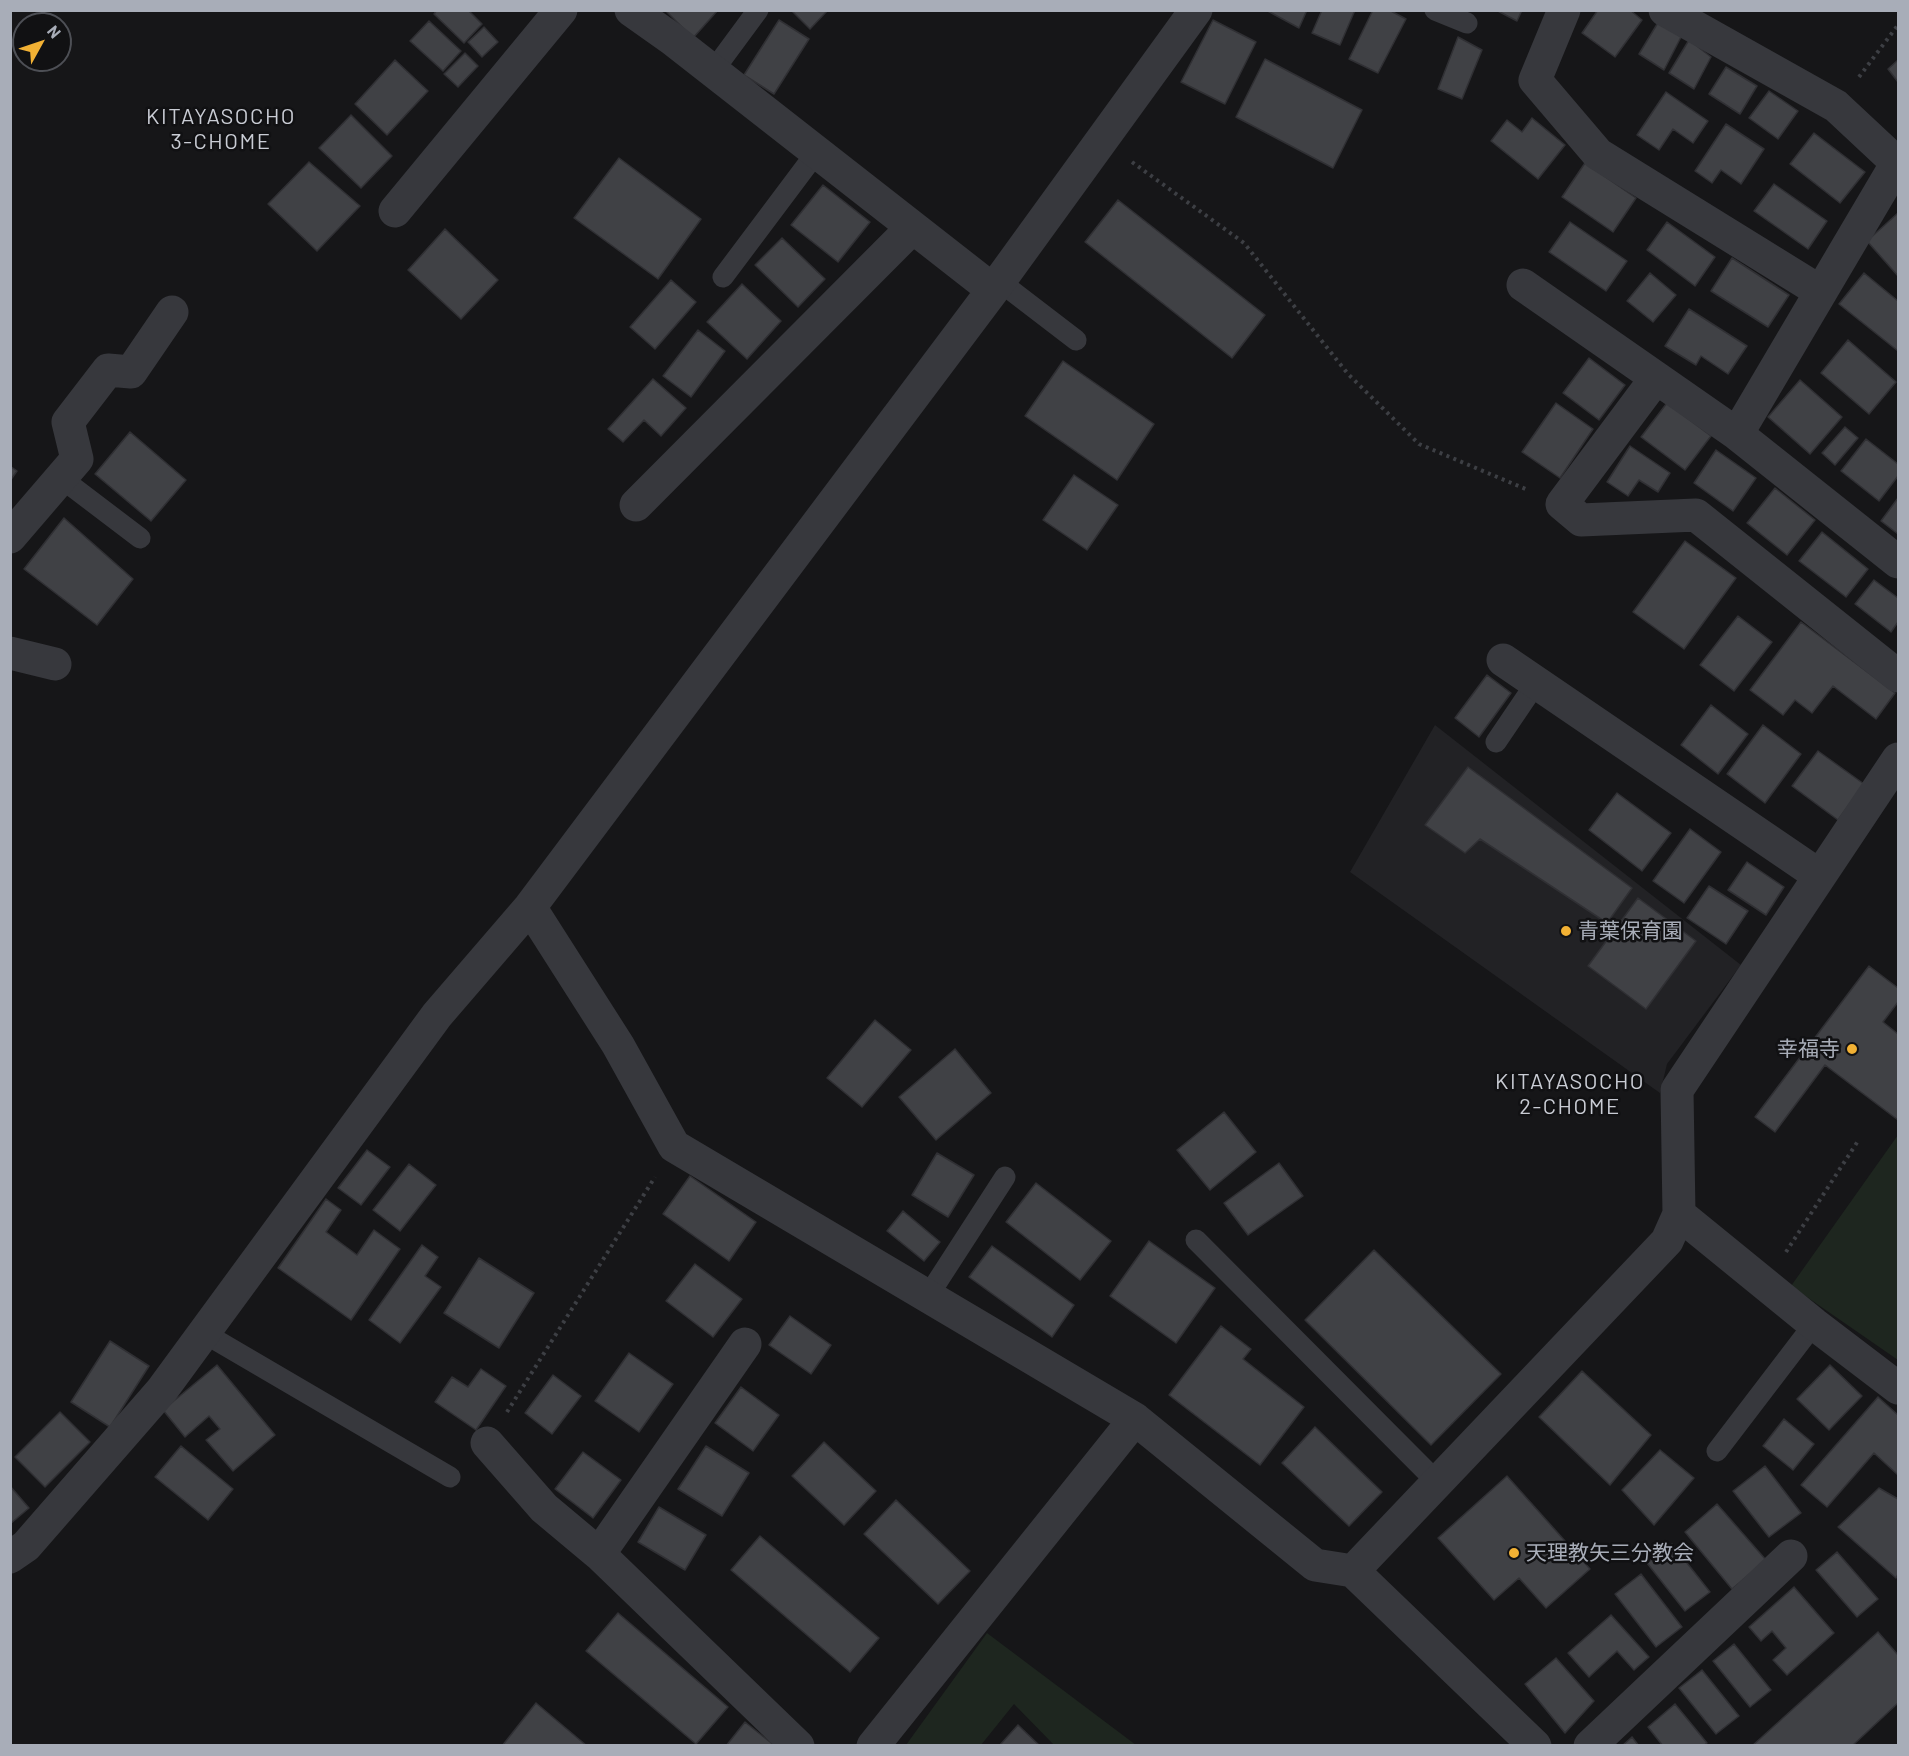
<!DOCTYPE html>
<html>
<head>
<meta charset="utf-8">
<style>
  body { margin:0 }
  #map { position:relative; width:1909px; height:1756px; overflow:hidden; background:#161618; font-family:Barlow,sans-serif }
  canvas { display:block }
  .frame { position:absolute; inset:0; border:12px solid #a8adb8; pointer-events:none }
  .north { position:absolute; left:12px; top:12px; width:60px; height:60px; box-sizing:border-box; background:#111113; border:2px solid #4d4f55; border-radius:50%; rotate:50deg; font-size:16px; font-weight:700; line-height:24px; text-align:center; color:#a8adb8 }
  .north::after { content:''; display:block; margin:auto; width:21px; height:27px; background:#f2b134; clip-path:polygon(50% 0,100% 100%,50% 72%,0 100%) }
</style>
</head>
<body>
<div id="map">
<canvas width="1909" height="1756"></canvas>
<div class="frame"></div>
<div class="north">N</div>
</div>
<script>
const ctx = document.querySelector('canvas').getContext('2d');
ctx.lineJoin = 'round';
function fillPath(path, color) { ctx.fillStyle = color; ctx.fill(path, 'evenodd'); }
const poly = rows => new Path2D(rows.map(r => 'M' + r).join(''));
function stroke(path, color, width, dash) { ctx.strokeStyle = color; ctx.lineWidth = width; ctx.lineCap = dash ? 'butt' : 'round'; ctx.setLineDash(dash || []); ctx.stroke(path); }
function drawText(font, color, halo, rows, align = 'center') {
  ctx.font = font + ' Barlow,"Noto Sans JP",sans-serif'; ctx.lineWidth = 5; ctx.setLineDash([]); ctx.textBaseline = 'middle'; ctx.strokeStyle = halo; ctx.fillStyle = color; for (const [text, x, y, turn = 0] of rows) {
    ctx.save(); ctx.translate(x, y); ctx.rotate((+turn || 0) * Math.PI / 180); ctx.textAlign = isNaN(turn) ? turn : align; if (halo) ctx.strokeText(text, 0, 0); ctx.fillText(text, 0, 0); ctx.restore();
  }
}
fillPath(poly([
  [1435,725,1741,965,1667,1064,1660,1093,1350,872]
]), '#222225');
fillPath(poly([
  [1898,1135,1898,1360,1791,1286],
  [987,1633,1136,1745,1054,1745,1014,1704,981,1745,906,1745]
]), '#1e261f');
const building = poly([
  [437,10,468,10,482,24,464,43,434,14,437,10],
  [665,10,718,10,693,38,665,10],
  [791,10,828,10,810,29,791,10],
  [1266,10,1307,10,1299,28,1266,10],
  [1322,10,1355,10,1340,45,1312,33,1322,10],
  [1373,10,1389,10,1406,19,1378,73,1349,59,1373,10],
  [1496,10,1522,10,1517,21,1496,10],
  [1598,10,1630,10,1642,20,1615,57,1582,33,1598,10],
  [779,20,809,39,774,94,744,75,779,20],
  [1213,20,1256,42,1225,104,1181,82,1213,20],
  [429,21,461,51,443,71,410,41,429,21],
  [1659,21,1681,37,1664,70,1639,54,1659,21],
  [484,27,498,42,482,57,468,42,484,27],
  [1458,37,1482,50,1462,99,1438,89,1458,37],
  [1689,40,1711,57,1694,89,1669,73,1689,40],
  [465,53,478,66,458,87,444,74,465,53],
  [1265,59,1362,110,1333,168,1236,117,1265,59],
  [395,60,428,91,387,135,355,104,395,60],
  [1898,60,1898,82,1888,69,1898,60],
  [1726,67,1757,86,1740,114,1709,94,1726,67],
  [1769,91,1798,111,1778,139,1749,118,1769,91],
  [1666,92,1708,121,1693,143,1673,129,1659,150,1637,135,1666,92],
  [351,115,392,156,361,188,319,148,351,115],
  [1532,118,1565,145,1538,179,1491,141,1507,120,1522,132,1532,118],
  [1726,124,1764,149,1741,184,1721,170,1712,183,1695,171,1726,124],
  [1814,133,1865,172,1840,203,1790,164,1814,133],
  [619,158,701,219,658,279,574,218,619,158],
  [309,162,360,206,317,251,268,204,309,162],
  [1585,163,1636,198,1613,232,1562,197,1585,163],
  [1774,184,1827,221,1808,249,1754,211,1774,184],
  [823,185,870,222,838,262,791,225,823,185],
  [1118,200,1265,315,1232,358,1085,242,1118,200],
  [1898,213,1898,276,1867,241,1898,213],
  [1570,222,1627,261,1606,291,1549,252,1570,222],
  [1667,222,1715,257,1695,286,1647,250,1667,222],
  [445,229,498,280,461,319,408,270,445,229],
  [782,238,825,279,798,307,755,265,782,238],
  [1732,258,1789,295,1768,327,1711,291,1732,258],
  [1650,273,1676,295,1653,322,1627,301,1650,273],
  [1864,273,1898,301,1898,351,1839,304,1864,273],
  [671,280,696,302,655,349,630,327,671,280],
  [742,284,781,321,747,359,707,322,742,284],
  [1689,309,1747,346,1728,374,1701,356,1696,365,1665,346,1689,309],
  [698,330,725,351,691,397,663,376,698,330],
  [1848,340,1896,382,1869,414,1821,373,1848,340],
  [1589,358,1625,385,1599,420,1563,393,1589,358],
  [1063,361,1154,424,1117,480,1025,416,1063,361],
  [653,379,686,408,661,436,644,420,623,442,608,429,653,379],
  [1800,380,1842,417,1810,454,1768,417,1800,380],
  [1556,403,1593,429,1560,478,1522,452,1556,403],
  [1667,403,1711,436,1685,470,1641,437,1667,403],
  [1845,427,1858,438,1835,465,1822,453,1845,427],
  [130,432,186,480,151,521,95,474,130,432],
  [1866,439,1898,464,1898,476,1879,501,1841,471,1866,439],
  [1630,446,1670,473,1658,492,1639,480,1628,496,1607,482,1630,446],
  [1716,450,1756,478,1733,511,1694,483,1716,450],
  [10,466,17,471,10,481,10,466],
  [1074,475,1118,505,1087,550,1043,520,1074,475],
  [1775,488,1815,520,1787,555,1747,523,1775,488],
  [1898,498,1898,534,1881,521,1898,498],
  [64,518,133,579,97,625,24,569,64,518],
  [1822,532,1868,569,1846,597,1799,561,1822,532],
  [1685,541,1736,578,1684,649,1633,612,1685,541],
  [1874,580,1898,598,1898,622,1891,632,1855,604,1874,580],
  [1738,616,1772,642,1734,691,1700,665,1738,616],
  [1801,622,1895,693,1876,719,1833,686,1812,713,1795,700,1783,715,1750,690,1801,622],
  [1487,675,1511,693,1479,737,1455,718,1487,675],
  [1711,705,1748,734,1718,774,1681,745,1711,705],
  [1763,725,1801,754,1765,803,1727,774,1763,725],
  [1818,751,1864,784,1838,820,1792,786,1818,751],
  [1468,767,1632,888,1607,923,1480,839,1465,853,1425,825,1468,767],
  [1617,793,1671,833,1642,871,1589,830,1617,793],
  [1690,829,1721,852,1684,903,1653,881,1690,829],
  [1747,862,1784,887,1766,915,1728,890,1747,862],
  [1709,886,1748,911,1726,944,1687,918,1709,886],
  [1638,898,1696,941,1646,1009,1588,966,1638,898],
  [1869,966,1898,988,1898,1002,1883,1022,1898,1034,1898,1120,1825,1065,1775,1132,1755,1117,1869,966],
  [875,1020,911,1050,862,1107,827,1078,875,1020],
  [955,1049,991,1093,936,1140,899,1097,955,1049],
  [1224,1112,1256,1152,1210,1190,1177,1150,1224,1112],
  [367,1150,390,1167,361,1205,338,1188,367,1150],
  [937,1153,974,1175,948,1217,912,1195,937,1153],
  [1279,1163,1303,1196,1248,1235,1224,1203,1279,1163],
  [409,1164,436,1185,400,1231,373,1210,409,1164],
  [690,1176,756,1222,729,1261,663,1214,690,1176],
  [1036,1183,1111,1241,1080,1280,1006,1222,1036,1183],
  [326,1199,341,1210,326,1232,357,1255,374,1230,400,1249,351,1320,278,1268,326,1199],
  [903,1211,940,1242,924,1261,887,1231,903,1211],
  [1149,1241,1215,1288,1176,1343,1110,1296,1149,1241],
  [422,1245,438,1257,425,1276,441,1287,400,1343,369,1320,422,1245],
  [992,1246,1074,1305,1052,1337,969,1277,992,1246],
  [1374,1250,1501,1374,1431,1445,1305,1320,1374,1250],
  [479,1258,534,1293,499,1348,444,1313,479,1258],
  [695,1264,742,1299,713,1337,666,1301,695,1264],
  [790,1316,831,1345,811,1374,769,1345,790,1316],
  [1221,1326,1251,1349,1243,1359,1304,1407,1260,1465,1169,1395,1221,1326],
  [110,1341,149,1366,110,1427,71,1402,110,1341],
  [629,1353,673,1384,639,1432,595,1401,629,1353],
  [217,1365,275,1435,233,1471,206,1440,220,1429,209,1416,185,1437,163,1410,217,1365],
  [1830,1365,1862,1396,1829,1430,1797,1399,1830,1365],
  [481,1369,506,1386,476,1430,435,1402,452,1377,468,1387,481,1369],
  [1582,1371,1651,1435,1610,1485,1539,1417,1582,1371],
  [553,1375,581,1396,552,1434,525,1413,553,1375],
  [741,1387,779,1415,753,1451,715,1423,741,1387],
  [1878,1397,1898,1415,1898,1475,1874,1453,1827,1507,1801,1485,1878,1397],
  [60,1412,90,1442,45,1487,15,1457,60,1412],
  [1784,1419,1814,1444,1793,1470,1763,1446,1784,1419],
  [1315,1427,1382,1492,1349,1526,1282,1463,1315,1427],
  [824,1442,876,1491,844,1525,792,1476,824,1442],
  [181,1446,233,1489,208,1520,155,1477,181,1446],
  [706,1446,749,1473,722,1516,678,1489,706,1446],
  [1660,1450,1694,1478,1654,1525,1622,1490,1660,1450],
  [583,1452,621,1480,593,1518,555,1489,583,1452],
  [1765,1466,1801,1513,1769,1537,1733,1491,1765,1466],
  [1507,1476,1590,1569,1546,1608,1519,1578,1494,1600,1438,1538,1507,1476],
  [10,1486,29,1508,10,1524,10,1486],
  [1879,1488,1898,1499,1898,1574,1896,1578,1838,1527,1879,1488],
  [896,1500,970,1571,938,1604,864,1534,896,1500],
  [1717,1504,1766,1560,1732,1589,1685,1532,1717,1504],
  [659,1507,706,1535,685,1570,638,1542,659,1507],
  [760,1536,879,1638,850,1672,731,1570,760,1536],
  [1672,1544,1710,1592,1685,1611,1647,1563,1672,1544],
  [1837,1552,1878,1599,1857,1617,1816,1570,1837,1552],
  [1641,1574,1682,1627,1656,1647,1615,1594,1641,1574],
  [1794,1587,1834,1633,1787,1675,1773,1660,1786,1648,1772,1631,1761,1641,1749,1627,1794,1587],
  [618,1613,728,1707,696,1744,586,1651,618,1613],
  [1611,1615,1649,1657,1634,1670,1617,1651,1589,1677,1568,1653,1611,1615],
  [1878,1632,1898,1655,1898,1703,1852,1746,1752,1746,1878,1632],
  [1734,1644,1771,1690,1750,1707,1713,1661,1734,1644],
  [1556,1658,1594,1701,1565,1733,1525,1684,1556,1658],
  [1702,1670,1739,1716,1716,1734,1679,1688,1702,1670],
  [536,1703,587,1746,502,1746,536,1703],
  [1675,1704,1707,1743,1703,1746,1663,1746,1648,1727,1675,1704],
  [745,1722,775,1746,726,1746,745,1722],
  [1018,1725,1040,1746,999,1746,1018,1725],
  [1632,1737,1639,1746,1622,1746,1632,1737]
]);
fillPath(building, '#404145');
stroke(building, '#303034', 1.5);
stroke(poly([
  [1859,77,1898,25],
  [1132,162,1244,243,1348,374,1419,444,1528,490],
  [1786,1252,1858,1141],
  [507,1412,655,1177]
]), '#3d3f44', 4, [3, 4.5]);
stroke(poly([
  [1435,10,1467,23],
  [713,71,758,10],
  [723,277,816,153],
  [999,281,1076,340],
  [61,478,140,538],
  [1496,742,1536,683],
  [1196,1240,1438,1483],
  [928,1296,1005,1177],
  [204,1333,450,1477],
  [1717,1451,1814,1324]
]), '#37383d', 21);
stroke(poly([
  [631,10,672,39,993,290,1196,10],
  [1564,10,1535,80,1598,154,1821,292],
  [1665,10,1836,106,1897,163,1737,434,1898,562],
  [395,211,561,10],
  [1523,285,1737,434],
  [1656,378,1562,504,1581,520,1696,515,1898,676],
  [636,505,912,228],
  [10,537,77,459,68,422,108,370,131,372,172,312],
  [10,653,55,664],
  [1503,660,1820,876],
  [530,907,618,1045,674,1146,1135,1419,1315,1565,1353,1571,1535,1746],
  [1679,1214,1814,1324,1898,1388],
  [487,1443,544,1508,599,1554,798,1746],
  [599,1554,745,1344],
  [10,1557,26,1546,162,1390,437,1015,530,907,993,290],
  [1353,1571,1667,1241,1679,1214,1677,1090,1898,759],
  [873,1746,1135,1419],
  [1590,1746,1791,1556]
]), '#37383d', 33);
for (const [x, y, r, color] of [
  [1566,931,6,"#f2b134"],
  [1852,1049,6,"#f2b134"],
  [1514,1553,6,"#f2b134"]
]) { const dot = new Path2D(); dot.arc(x, y, r, 0, 2 * Math.PI); ctx.fillStyle = color; ctx.fill(dot); stroke(dot, '#111113', 2); }
drawText('21px', '#a8adb8', '#111113', [
  ["青葉保育園",1578,931],
  ["幸福寺",1840,1049,"right"],
  ["天理教矢三分教会",1526,1553]
], 'left');
ctx.letterSpacing = '1.5px';
drawText('22px', '#c9ccd4', '#111113', [
  ["KITAYASOCHO",221,117],
  ["3-CHOME",221,142],
  ["KITAYASOCHO",1570,1082],
  ["2-CHOME",1570,1107]
]);
ctx.letterSpacing = '0px';
</script>
</body>
</html>
